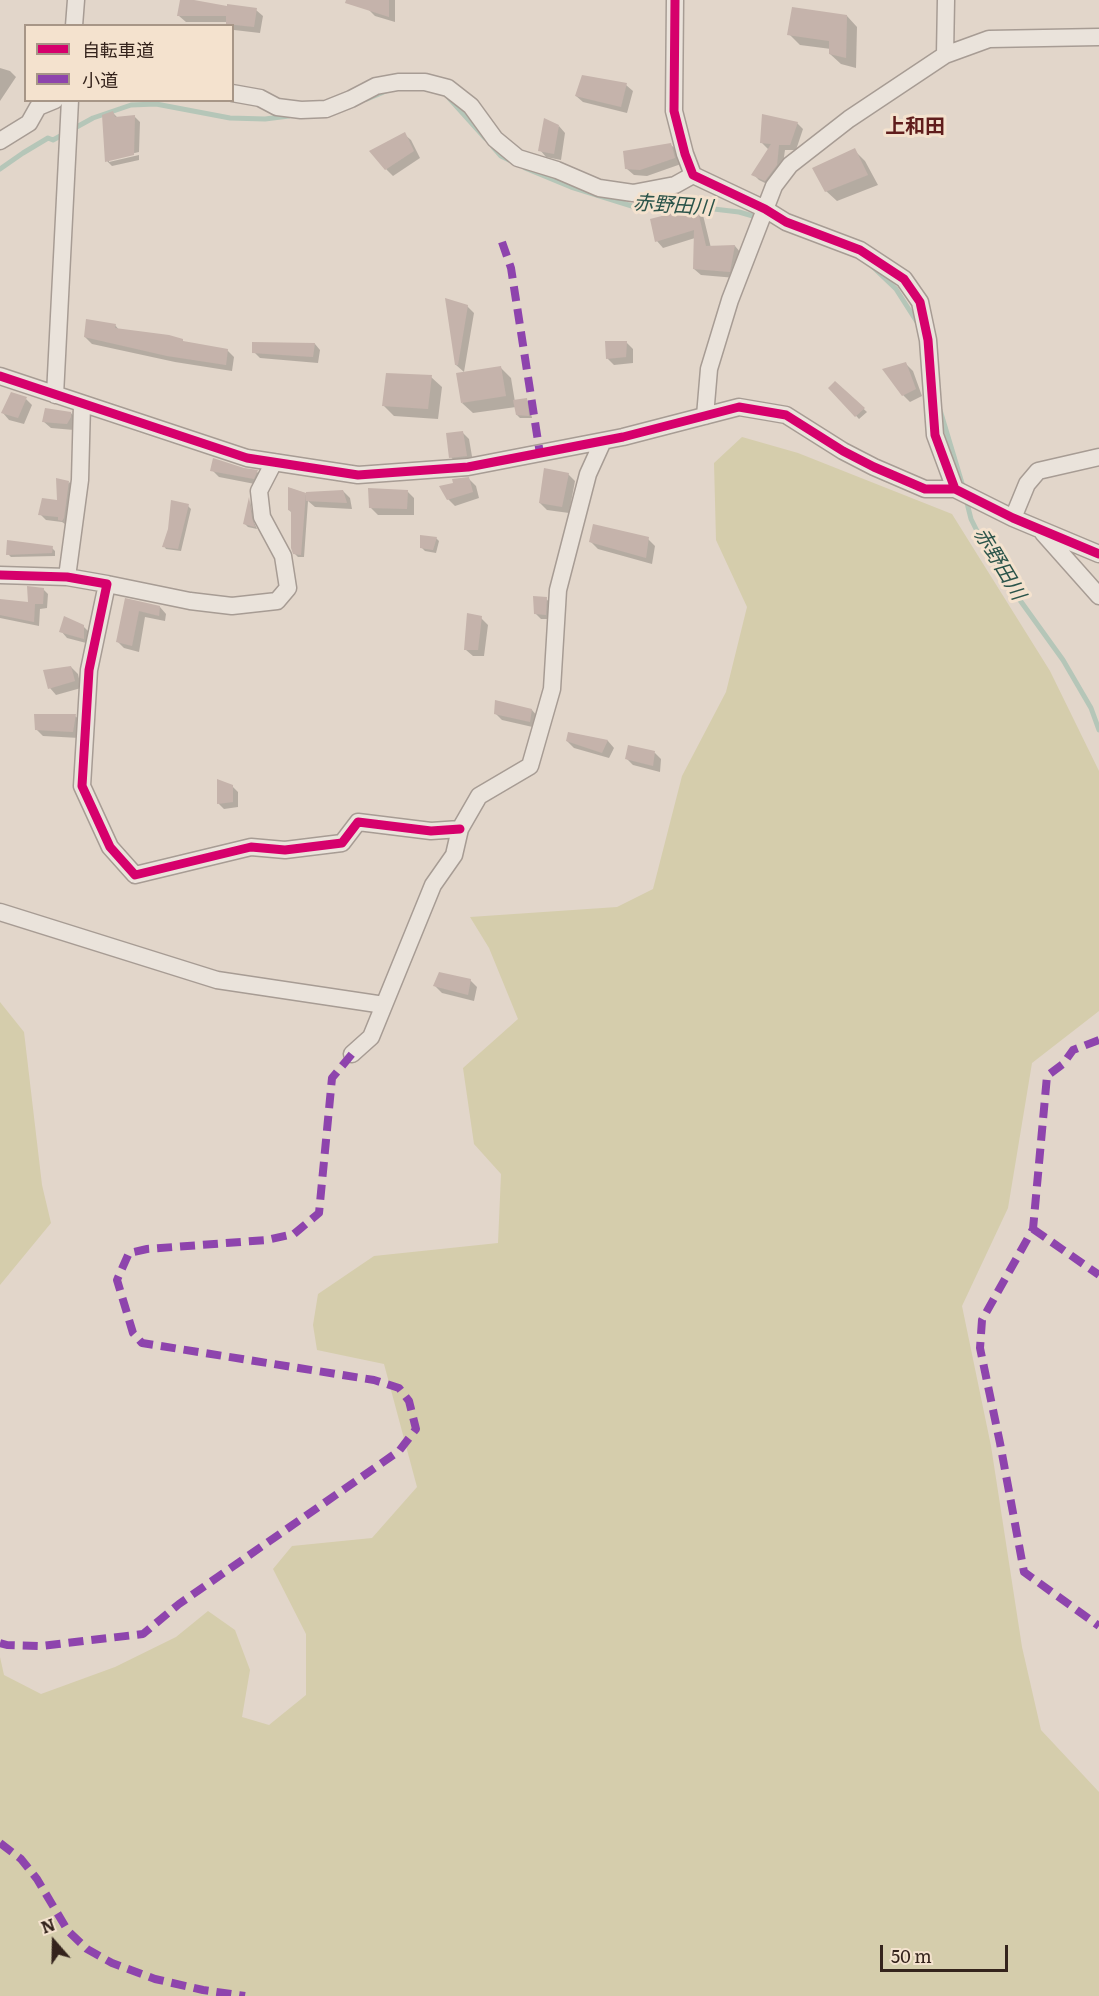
<!DOCTYPE html>
<html>
<head>
<meta charset="utf-8">
<style>
  body { margin:0 }
  #map { position:relative; width:1099px; height:1996px; overflow:hidden; background:#e2d6ca; font-family:Literata,"Noto Sans JP",serif }
  canvas { display:block }
  .legend { position:absolute; left:24px; top:24px; width:210px; height:78px; box-sizing:border-box; background:#f4e2ce; border:2px solid #a79687; margin:0; padding:8px 10px; list-style:none; font-size:18px; color:#34231c }
  .legend li { display:flex; align-items:center; gap:12px; height:30px }
  .legend b { width:30px; border:2px solid #a79687 }
  .north { position:absolute; left:24px; top:1912px; width:60px; height:60px; -webkit-text-stroke:4px #f4e2ce; paint-order:stroke; rotate:340deg; font-size:16px; font-weight:700; line-height:24px; text-align:center; color:#34231c }
  .north::after { content:''; display:block; margin:auto; width:21px; height:27px; background:#34231c; clip-path:polygon(50% 0,100% 100%,50% 72%,0 100%) }
  .scale { position:absolute; left:880px; top:1945px; width:128px; height:27px; box-sizing:border-box; border:3px solid #34231c; border-top:0; padding-left:8px; font-size:18px; line-height:21px; white-space:nowrap; color:#34231c; -webkit-text-stroke:4px #f4e2ce; paint-order:stroke }
</style>
</head>
<body>
<div id="map">
<canvas width="1099" height="1996"></canvas>
<ul class="legend">
<li><b style="height:8px;background:#d6006c"></b>自転車道</li>
<li><b style="height:8px;background:#8e44ad"></b>小道</li>
</ul>
<div class="north">N</div>
<div class="scale">50 m</div>
</div>
<script>
const ctx = document.querySelector('canvas').getContext('2d');
ctx.lineJoin = 'round';
function fillPath(path, color) { ctx.fillStyle = color; ctx.fill(path, 'evenodd'); }
const poly = rows => new Path2D(rows.map(r => 'M' + r).join(''));
function stroke(path, color, width, dash) { ctx.strokeStyle = color; ctx.lineWidth = width; ctx.lineCap = dash ? 'butt' : 'round'; ctx.setLineDash(dash || []); ctx.stroke(path); }
function drawText(font, color, halo, rows, align = 'center') {
  ctx.font = font + ' Literata,"Noto Sans JP",serif'; ctx.lineWidth = 6; ctx.setLineDash([]); ctx.textBaseline = 'middle'; ctx.strokeStyle = halo; ctx.fillStyle = color; for (const [text, x, y, turn = 0] of rows) {
    ctx.save(); ctx.translate(x, y); ctx.rotate((+turn || 0) * Math.PI / 180); ctx.textAlign = isNaN(turn) ? turn : align; if (halo) ctx.strokeText(text, 0, 0); ctx.fillText(text, 0, 0); ctx.restore();
  }
}
fillPath(poly([
  [742,437,798,453,952,514,1050,671,1099,771,1099,1011,1032,1063,1008,1208,962,1306,991,1446,1022,1647,1041,1730,1099,1792,1099,1996,0,1996,0,1657,4,1675,41,1694,115,1667,176,1637,208,1611,235,1630,250,1670,242,1717,269,1725,306,1695,306,1634,273,1569,292,1546,372,1538,417,1487,384,1364,317,1350,313,1325,318,1294,374,1256,498,1243,501,1174,474,1144,463,1068,518,1019,489,948,470,917,617,907,653,889,682,776,726,692,747,607,716,540,714,463],
  [0,1002,24,1032,42,1185,51,1223,0,1285]
]), '#d5cdac');
fillPath(poly([
  [181,0,228,8,256,10,263,16,260,33,234,30,232,26,230,26,227,22,186,22,179,16],
  [370,0,395,0,395,22,375,16,368,9],
  [847,16,857,27,856,68,841,64,830,54,831,49,800,45,789,34],
  [0,68,10,71,16,77,0,101],
  [626,85,633,91,627,113,583,102,576,96],
  [113,113,118,118,134,116,140,122,139,152,109,159,109,162,139,155,139,160,112,166,107,161],
  [797,123,803,129,796,150,785,150,782,171,771,186,759,180,753,174,769,150,762,143],
  [559,126,565,133,561,160,546,157,540,150],
  [404,134,411,140,420,158,393,176,386,169],
  [671,145,678,151,681,164,647,176,634,175,627,169],
  [854,150,865,161,878,185,837,201,826,191],
  [696,208,703,215,711,248,735,246,741,253,736,278,701,275,694,269,695,238,663,248,657,241],
  [467,306,474,313,464,372,456,365],
  [115,325,120,331,227,350,234,357,232,371,175,362,92,344,85,337],
  [626,342,633,349,633,363,614,365,607,358],
  [315,344,320,350,318,363,260,358,254,352],
  [906,364,913,371,922,396,910,402,903,395],
  [501,368,511,378,515,402,526,400,529,403,532,418,520,418,517,415,516,407,473,413,462,403],
  [431,377,442,387,438,419,394,416,383,405],
  [835,383,867,412,859,419,830,388],
  [26,399,32,405,24,424,9,420,3,413],
  [71,413,77,420,74,430,51,428,44,422],
  [462,432,469,439,473,462,457,464,451,457],
  [212,470,257,472,264,478,260,485,219,477],
  [568,474,575,481,569,513,547,510,540,503],
  [469,479,476,486,479,498,455,506,448,499],
  [69,482,75,488,68,526,62,522,46,520,40,514,59,502],
  [343,491,350,498,352,509,315,507,308,501,304,557,298,557,295,554,292,513,289,510,305,494,308,497],
  [408,492,414,498,414,515,378,515,371,508],
  [250,500,254,522,257,529,248,527,245,524],
  [188,506,191,509,181,551,166,549,164,546],
  [436,538,439,541,436,553,425,551,422,548],
  [648,539,655,546,652,564,598,549,591,542],
  [52,548,55,551,55,556,11,557,8,554],
  [43,589,48,594,47,608,40,609,39,626,0,618,0,600,29,604],
  [546,599,552,604,551,619,541,619,535,613],
  [127,600,160,607,166,614,165,621,145,617,139,652,124,648,118,642],
  [481,618,488,625,484,656,473,656,466,650],
  [83,626,90,633,90,644,67,638,61,631],
  [71,667,78,674,81,688,56,695,50,688],
  [532,710,538,717,537,728,502,720,495,713],
  [75,716,82,722,79,738,43,736,36,729],
  [569,734,608,741,614,748,609,758,574,748,567,741],
  [655,753,661,759,660,772,633,765,627,759],
  [232,786,238,792,238,807,224,809,218,803],
  [470,980,477,987,474,1001,442,993,435,986]
]), '#0003');
stroke(poly([
  [449,98,485,138],
  [367,99,386,91],
  [493,147,501,156,509,160],
  [525,168,571,187,635,207,697,207,739,212,760,218],
  [0,169,23,153,48,138,53,140,93,118,131,105,156,104,230,118,265,119,289,116],
  [873,267,896,289,917,322],
  [940,410,964,490],
  [966,499,971,519,978,533,1009,585,1063,660,1091,708,1099,730]
]), '#b5c6b8', 5);
fillPath(poly([
  [180,0,194,0,227,6,227,4,257,8,254,27,226,24,226,16,177,16],
  [346,0,389,0,389,17,345,3],
  [792,7,847,15,846,58,829,54,829,41,787,35],
  [582,75,627,83,621,107,575,96],
  [113,111,115,117,135,115,134,155,105,162,102,115],
  [762,114,798,122,790,145,779,145,777,165,765,181,751,175,771,144,760,143],
  [544,118,559,125,554,154,538,151],
  [405,132,414,151,385,170,369,151],
  [671,143,675,158,640,170,625,169,623,151],
  [855,148,868,175,825,192,812,168],
  [697,207,706,246,735,245,730,272,693,269,694,230,655,242,650,219],
  [445,298,468,305,458,365,455,365],
  [86,319,116,324,115,328,169,335,183,339,183,341,228,349,226,365,167,356,84,337],
  [605,341,627,341,626,357,606,359],
  [252,342,315,343,313,357,252,353],
  [906,362,916,389,902,396,882,369],
  [501,366,506,396,461,403,456,373],
  [386,373,432,375,428,409,382,406],
  [835,381,865,408,855,417,828,388],
  [11,392,27,397,18,418,1,413],
  [527,398,529,416,516,415,513,400],
  [45,408,71,412,71,417,67,424,42,422],
  [463,431,467,456,449,458,446,433],
  [213,458,244,468,258,470,254,479,210,471],
  [544,468,569,473,562,507,539,503],
  [469,477,473,492,447,500,439,486,453,483,452,479],
  [56,478,69,481,64,518,62,521,58,520,58,517,38,515,42,498,57,500],
  [288,487,306,493,301,555,293,554,291,548,291,511,288,510],
  [368,488,408,490,407,509,369,508],
  [343,490,347,503,306,501,306,492],
  [249,497,252,518,255,527,243,524],
  [171,500,189,504,178,549,162,547,168,529],
  [593,524,649,537,646,558,589,542],
  [420,535,437,537,433,550,420,548],
  [7,540,53,546,52,553,6,555],
  [27,586,44,588,43,604,35,604,34,622,0,615,0,599,28,602],
  [533,596,547,597,546,615,534,614],
  [125,598,160,606,159,616,139,611,132,646,116,642],
  [467,613,482,616,478,650,464,650],
  [64,616,84,625,84,639,59,632],
  [71,666,75,681,48,689,43,670],
  [495,700,532,709,530,722,494,714],
  [34,714,76,714,73,732,35,730],
  [568,732,608,740,602,753,566,741],
  [628,745,655,751,653,766,625,759],
  [217,779,233,785,233,802,217,804],
  [439,972,471,979,468,995,433,986]
]), '#c5b3ab');
const minor = poly([
  [675,0,674,111,685,154,693,175,765,209,786,222,860,250,904,279,920,302,928,340,935,435,955,489],
  [74,26,76,0],
  [945,55,946,0],
  [232,93,260,98,277,107,301,110,326,109,351,99,376,86,398,82,425,82,448,88,471,106,495,139,518,158,557,170,599,188,633,193,675,185,693,175],
  [0,141,29,123,38,107,55,100],
  [0,376,247,458,358,475,468,467,623,437,739,407,786,415,843,451,874,467,925,489,955,489,1013,518,1099,554],
  [55,395,70,100],
  [705,416,709,369,730,300,774,186,790,165,849,119,945,55,989,39,1099,37],
  [1013,518,1027,484,1038,471,1099,457],
  [1043,533,1099,596],
  [0,575,67,577,107,584,89,670,82,786,110,847,135,875,251,847,285,850,342,843,358,822,431,831,460,829],
  [67,577,80,480,82,404],
  [107,584,190,601,232,606,277,601,288,588,283,556,262,517,259,491,274,462],
  [0,912,217,980,384,1005],
  [352,1054,371,1037,433,885,454,855,460,829,479,796,530,766,552,689,558,590,588,474,603,441]
]);
stroke(minor, '#a79c94', 19);
stroke(minor, '#eae3db', 16);
stroke(poly([
  [502,242,511,268,540,454],
  [1099,1040,1073,1050,1063,1064,1047,1076,1033,1229,982,1320,980,1348,1000,1443,1024,1572,1099,1626],
  [1033,1229,1099,1275],
  [0,1643,7,1645,41,1646,143,1634,179,1604,399,1451,416,1429,409,1401,399,1388,374,1380,142,1343,133,1333,117,1280,129,1253,147,1249,267,1240,294,1234,319,1213,332,1078,352,1054],
  [0,1843,21,1859,37,1879,68,1931,87,1949,112,1963,155,1979,203,1990,245,1996]
]), '#8e44ad', 8, [15, 8]);
stroke(poly([
  [675,0,674,111,685,154,693,175,765,209,786,222,860,250,904,279,920,302,928,340,935,435,955,489],
  [0,376,247,458,358,475,468,467,623,437,739,407,786,415,843,451,874,467,925,489,955,489,1013,518,1099,554],
  [0,575,67,577,107,584,89,670,82,786,110,847,135,875,251,847,285,850,342,843,358,822,431,831,460,829]
]), '#d6006c', 9);
drawText('bold 20px', '#601d1c', '#f4e2ce', [
  ["上和田",915,127]
]);
drawText('italic 20px', '#2b544a', '#f4e2ce', [
  ["赤野田川",673,206,4],
  ["赤野田川",999,564,59]
]);
</script>
</body>
</html>
